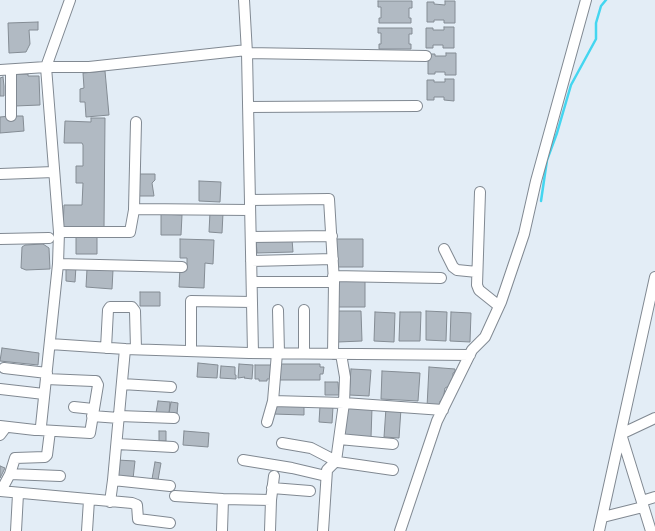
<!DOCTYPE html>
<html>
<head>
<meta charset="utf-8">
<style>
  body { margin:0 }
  canvas { display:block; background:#e3edf6 }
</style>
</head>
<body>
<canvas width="655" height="531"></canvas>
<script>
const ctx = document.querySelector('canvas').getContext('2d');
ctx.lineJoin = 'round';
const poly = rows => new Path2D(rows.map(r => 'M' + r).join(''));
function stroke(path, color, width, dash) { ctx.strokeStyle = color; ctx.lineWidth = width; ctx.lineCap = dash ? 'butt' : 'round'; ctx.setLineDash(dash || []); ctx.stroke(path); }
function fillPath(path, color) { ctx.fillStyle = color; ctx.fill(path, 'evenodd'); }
stroke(poly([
  [541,201,547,160,557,133,571,85,596,39,596,23,601,6,606,0]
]), '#44d6f0', 2.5);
const building = poly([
  [378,1,412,1,412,8,409,8,409,18,411,18,411,23,379,23,379,18,381,18,381,7,378,7,378,1],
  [445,1,455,1,455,23,444,23,444,20,434,20,434,22,427,22,427,2,434,2,434,4,445,5,445,1],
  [38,22,38,30,29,30,30,44,26,52,9,53,8,23,38,22],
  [444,27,454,27,454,48,443,48,443,45,433,45,433,48,426,48,426,28,433,28,433,30,444,30,444,27],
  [378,28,412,28,412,34,409,34,409,44,411,44,411,49,379,49,379,44,381,44,381,33,378,33,378,28],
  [446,53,456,53,456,75,445,75,445,72,435,72,435,74,428,74,428,54,435,54,435,56,446,56,446,53],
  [105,71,109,115,86,117,85,102,80,102,80,89,84,88,83,73,105,71],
  [14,74,28,74,28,76,39,76,40,105,15,106,14,74],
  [3,77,4,86,4,96,0,96,0,78,3,77],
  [445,79,454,79,454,101,444,100,444,97,434,97,434,100,427,100,427,80,434,80,434,82,445,82,445,79],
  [11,116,23,116,24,131,0,133,0,117,11,116],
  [91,118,105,118,104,228,63,227,64,205,82,205,83,183,76,183,76,166,83,166,83,145,82,143,64,143,65,121,91,122,91,118],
  [138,174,155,174,155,180,152,183,154,196,138,196,138,174],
  [199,181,221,182,220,202,199,201,199,181],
  [210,212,223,213,222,233,209,232,210,212],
  [161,214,182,215,181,235,161,235,161,214],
  [76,235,97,235,97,254,76,254,76,235],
  [180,239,214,240,213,264,205,263,204,288,179,287,180,268,187,268,187,258,180,258,180,239],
  [292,239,293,252,257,253,256,240,292,239],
  [335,239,363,239,363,267,335,267,335,239],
  [43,244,49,248,50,269,26,270,21,268,22,247,25,245,43,244],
  [66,266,76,266,75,282,66,281,66,266],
  [87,269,113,270,112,289,86,287,87,269],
  [338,277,365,277,365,307,338,307,338,277],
  [140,292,160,292,160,306,140,306,140,292],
  [337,311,361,311,362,341,338,342,337,311],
  [426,311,447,312,446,341,426,340,426,311],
  [375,312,395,313,394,342,374,341,375,312],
  [400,312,421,312,420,341,399,341,400,312],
  [451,312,471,313,470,342,450,341,451,312],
  [2,348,39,353,38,365,0,361,2,348],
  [198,363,218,365,217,378,197,377,198,363],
  [239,364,253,365,252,379,244,378,245,377,238,378,239,364],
  [278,364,320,364,320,367,324,367,323,374,320,374,320,380,278,380,278,364],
  [255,365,271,365,270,379,267,379,267,381,259,381,259,379,255,379,255,365],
  [221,366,235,367,235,375,236,375,236,379,220,378,221,366],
  [429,367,455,369,455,372,453,373,453,380,451,380,451,385,445,388,443,400,440,401,440,408,427,407,429,367],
  [351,369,371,370,369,396,349,395,351,369],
  [382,371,420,373,418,401,381,399,382,371],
  [325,382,338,382,339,395,325,395,325,382],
  [158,401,170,402,169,414,156,413,158,401],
  [171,402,178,403,177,414,169,413,171,402],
  [273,405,304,406,304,415,273,414,273,405],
  [320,406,333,407,332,423,319,422,320,406],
  [346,407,372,408,371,438,344,437,346,407],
  [386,408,401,409,399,438,384,437,386,408],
  [159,431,166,431,166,441,159,441,159,431],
  [184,431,209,433,208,447,183,445,184,431],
  [117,460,135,461,133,479,116,478,117,460],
  [155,462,161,463,158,480,152,479,155,462],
  [0,466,5,468,0,478,0,466]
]);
fillPath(building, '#b1bac3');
stroke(building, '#848c94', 1);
const minor = poly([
  [244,0,247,53,253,353],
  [247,53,426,56],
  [0,70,46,67,89,67,247,50],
  [11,70,11,116],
  [248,107,417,106],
  [0,174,54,172],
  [480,192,477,285,479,290,499,306],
  [250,200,329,199,334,282,333,354],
  [134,209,136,122],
  [59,232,130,232,134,210,136,209,250,210],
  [251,237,332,236],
  [0,239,49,238],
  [444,249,453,267,457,270,477,272],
  [251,261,333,259],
  [58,264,182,267],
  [333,276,441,278],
  [252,282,334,282],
  [278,310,279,353],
  [50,344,125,349,249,353,470,355],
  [106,348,108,310,110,307,132,307,135,311,136,349],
  [191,351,191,301,252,302],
  [304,353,304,310],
  [4,368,47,373],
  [122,384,171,387],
  [0,389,44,394],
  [273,401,344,403,443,410],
  [74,407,93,409],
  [92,416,119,418],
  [119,416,174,418],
  [267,422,273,401,277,353],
  [0,426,35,430,39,430,41,426,58,264,59,232,46,67,70,0],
  [39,430,90,433,98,385,96,381,93,381,46,379],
  [0,435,6,427],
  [339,439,393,444],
  [282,443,311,448,338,462,393,470],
  [117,444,173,447],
  [243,460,292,468,326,476],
  [10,474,60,476],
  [113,480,170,486],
  [272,488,310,491],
  [0,491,132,503,137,505,138,519,170,523],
  [1,491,10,474,15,458,45,457,47,455,50,431],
  [175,496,223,499,271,500],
  [642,501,655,497],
  [110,502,113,480,125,349],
  [603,517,643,507],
  [16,531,18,494],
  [87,531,89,500],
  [222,531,223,499],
  [270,531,271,500,274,476],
  [323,531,327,470,336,461,344,403,345,377,341,354],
  [400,531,437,421,472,350,485,337,501,302,524,234,536,181,586,0],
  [599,531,655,277],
  [651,531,621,434,655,418]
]);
stroke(minor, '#818992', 12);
stroke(minor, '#fff', 10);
</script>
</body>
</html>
